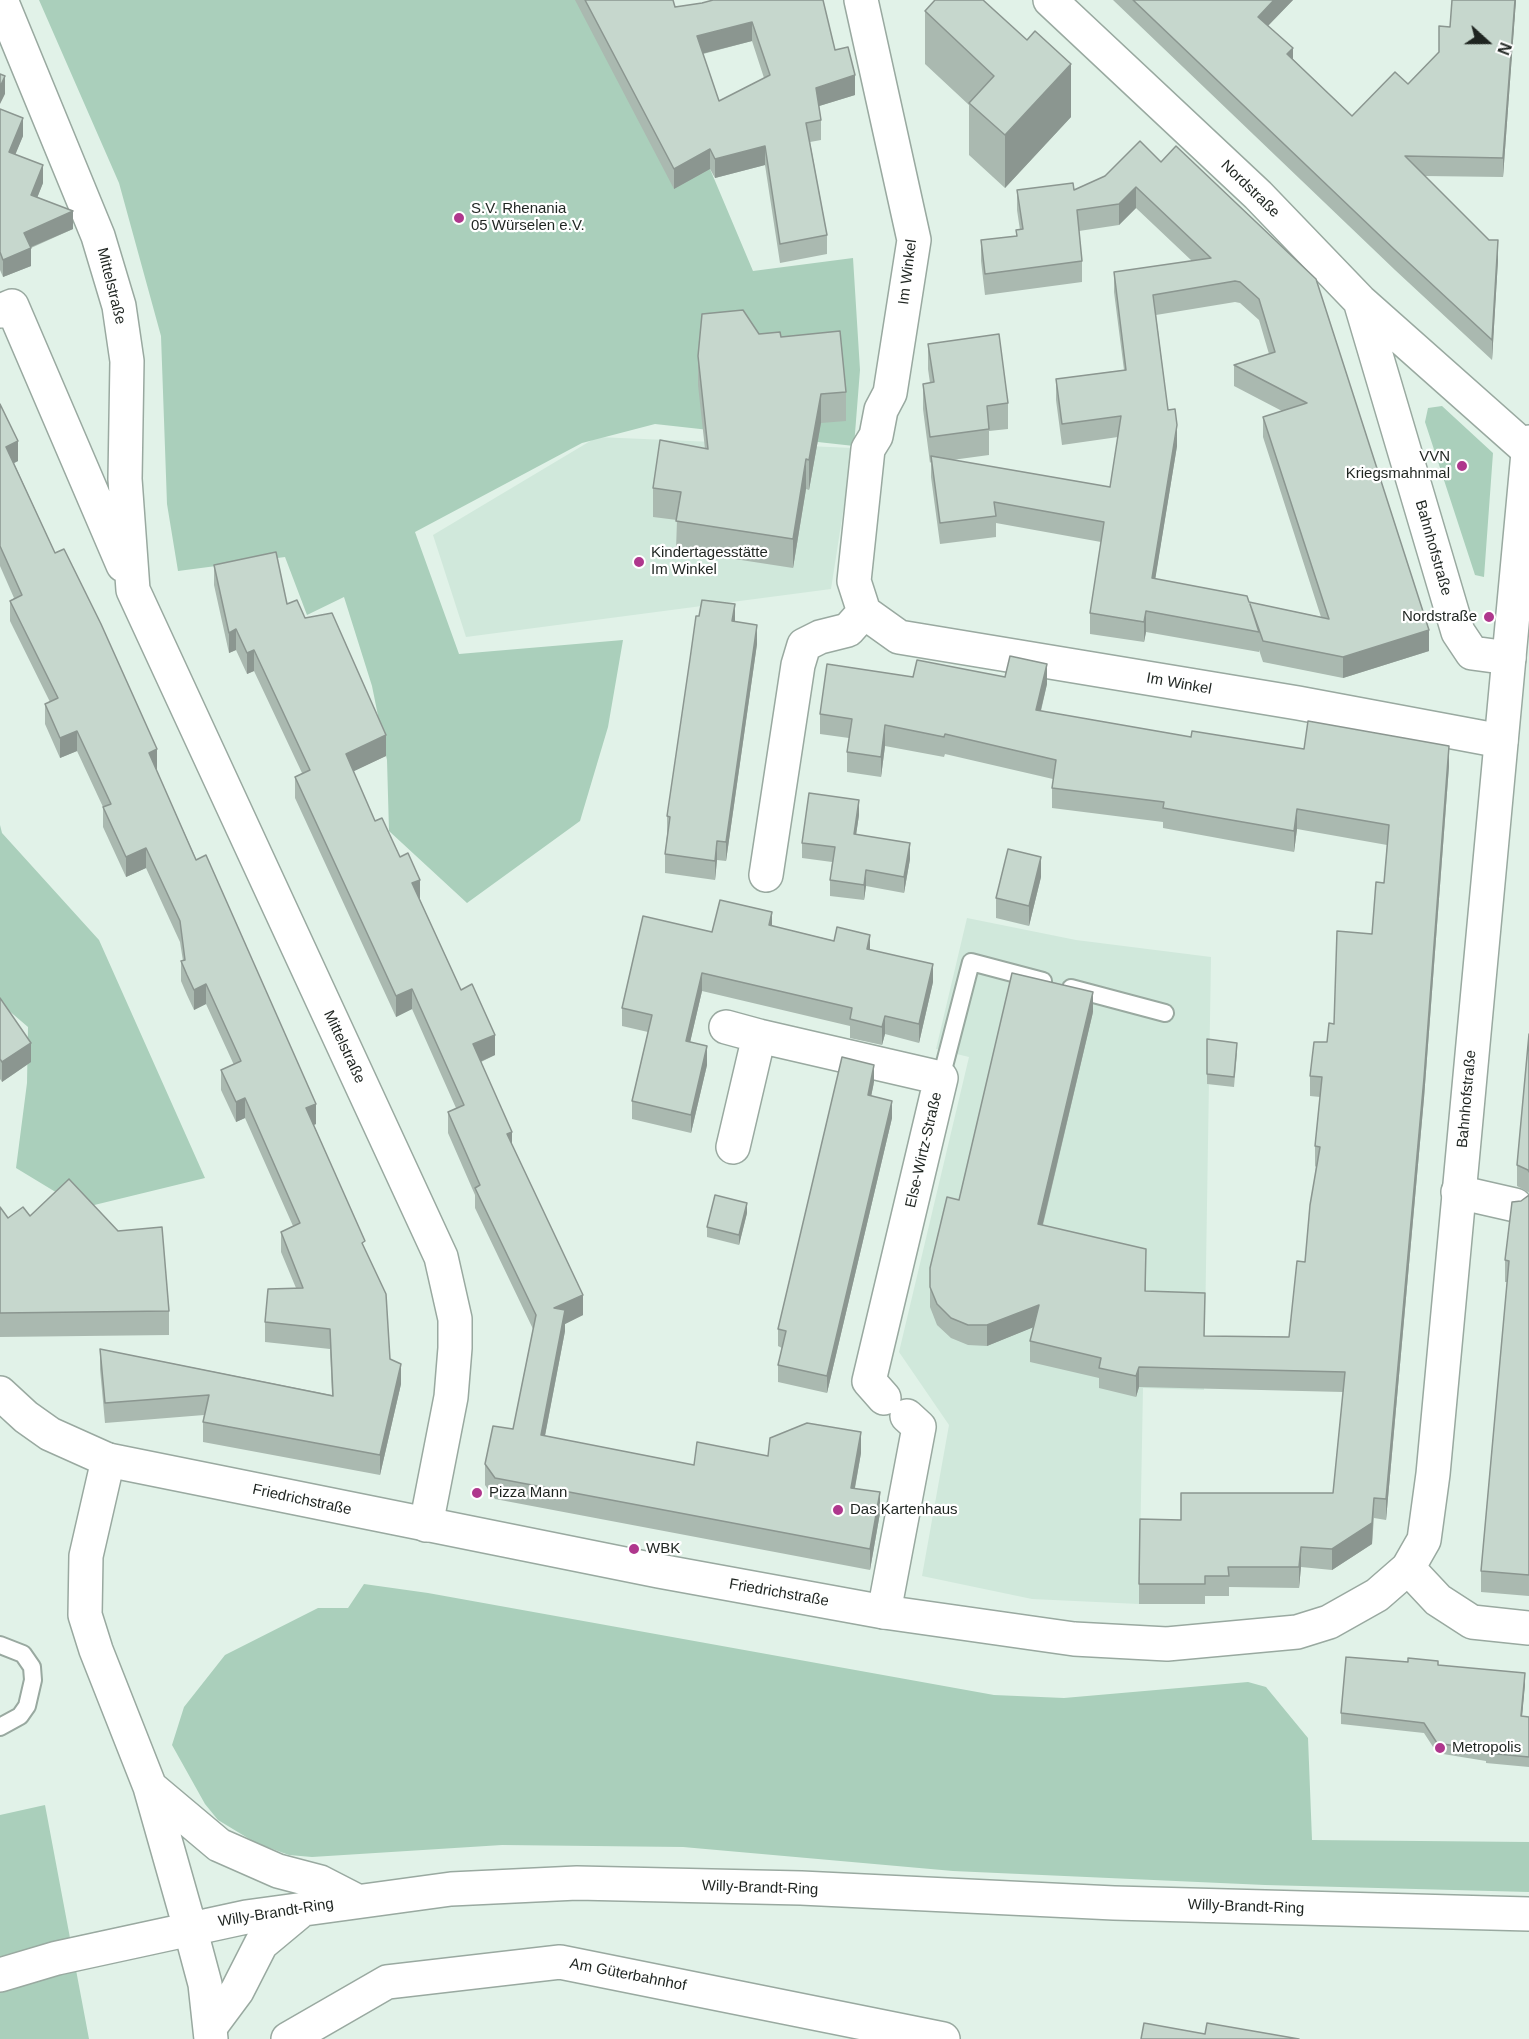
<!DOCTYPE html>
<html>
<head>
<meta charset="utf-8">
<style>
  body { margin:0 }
  #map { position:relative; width:1529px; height:2039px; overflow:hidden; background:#e1f2e8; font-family:Arial,sans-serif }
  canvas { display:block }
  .north { position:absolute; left:1457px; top:12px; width:60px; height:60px; -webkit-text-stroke:4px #fff; paint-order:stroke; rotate:111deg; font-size:16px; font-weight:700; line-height:24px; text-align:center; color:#1f2521 }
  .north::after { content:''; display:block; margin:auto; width:21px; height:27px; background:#1f2521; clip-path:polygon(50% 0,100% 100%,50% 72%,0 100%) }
</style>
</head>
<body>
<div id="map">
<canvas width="1529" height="2039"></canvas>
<div class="north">N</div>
</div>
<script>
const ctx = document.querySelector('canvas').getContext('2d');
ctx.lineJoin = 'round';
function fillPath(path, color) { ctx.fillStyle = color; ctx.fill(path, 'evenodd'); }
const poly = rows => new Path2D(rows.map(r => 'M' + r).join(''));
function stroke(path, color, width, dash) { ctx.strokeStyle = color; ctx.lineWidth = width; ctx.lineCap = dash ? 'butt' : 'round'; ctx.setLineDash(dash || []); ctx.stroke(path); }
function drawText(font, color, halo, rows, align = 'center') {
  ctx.font = font + ' Arial,sans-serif'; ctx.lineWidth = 4.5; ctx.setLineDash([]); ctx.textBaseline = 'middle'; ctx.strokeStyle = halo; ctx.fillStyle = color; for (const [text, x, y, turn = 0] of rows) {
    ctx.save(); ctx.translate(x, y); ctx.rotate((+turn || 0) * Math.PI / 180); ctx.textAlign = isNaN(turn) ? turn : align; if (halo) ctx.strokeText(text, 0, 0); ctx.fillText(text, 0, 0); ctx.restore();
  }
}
fillPath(poly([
  [597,437,853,448,831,589,466,637,433,535],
  [967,918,1076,940,1211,957,1204,1390,1143,1388,1139,1604,1032,1599,922,1576,949,1425,899,1352,969,1057,936,1049]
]), '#d0e8db');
fillPath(poly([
  [39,0,617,0,710,169,753,271,853,258,860,370,854,446,655,424,582,443,415,532,459,654,623,640,608,727,580,821,467,903,389,831,387,760,372,686,344,597,307,615,285,557,178,571,167,504,161,336,119,183],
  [1442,406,1493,453,1484,577,1475,575,1425,422,1428,408],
  [0,825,2,833,99,940,205,1178,82,1208,16,1168,27,1083,28,1027,0,1003],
  [364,1584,428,1593,994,1695,1064,1698,1248,1682,1266,1687,1308,1738,1312,1840,1529,1842,1529,1892,1265,1885,953,1871,683,1847,502,1845,312,1857,289,1855,256,1843,218,1820,205,1804,172,1745,184,1707,225,1655,318,1608,348,1608],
  [45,1805,89,2039,0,2039,0,1815]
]), '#aacfbb');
const lane = poly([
  [1071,988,1165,1013],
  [941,1078,971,962,1043,981],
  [0,1645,23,1654,32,1667,33,1680,27,1706,20,1716,0,1727]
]);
const street = poly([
  [1,0,98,236,119,306,127,361,125,479,133,590,441,1257,455,1319,455,1348,451,1397,426,1525],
  [861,0,914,240,890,393,881,410,876,436,868,449,854,581,864,612,899,637,1298,703,1501,741],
  [1050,0,1258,195,1360,301,1529,451],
  [1360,301,1458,632,1472,653,1509,658],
  [0,311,12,306,123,565],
  [766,875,798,665,804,645,820,637,848,630,864,612],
  [726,1027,759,1036],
  [733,1147,759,1036,941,1078,869,1381,884,1398],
  [1458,1192,1515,1205],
  [0,1393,26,1417,50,1434,108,1460],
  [1408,1568,1438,1600,1472,1622,1529,1628],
  [884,1612,919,1427,907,1416],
  [190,1928,205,1984,211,2039],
  [288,2039,387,1982,560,1962,943,2039]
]);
const secondary = poly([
  [150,1787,219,1845,278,1871,320,1882,355,1900],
  [190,1928,150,1787,96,1650,85,1615,86,1556,108,1460,659,1571,884,1612,1074,1639,1167,1644,1297,1632,1329,1622,1377,1595,1408,1568,1424,1540,1433,1474,1529,442],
  [0,1975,57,1958,246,1917,451,1889,577,1883,801,1888,1114,1903,1529,1914],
  [211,2026,237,1991,261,1944,303,1909]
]);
stroke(lane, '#99a9a0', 20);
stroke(street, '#99a9a0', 36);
stroke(secondary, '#99a9a0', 36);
stroke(lane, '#fff', 16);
stroke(street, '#fff', 33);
stroke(secondary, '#fff', 33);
fillPath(poly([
  [575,0,673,0,675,7,702,3,835,50,855,95,819,106,821,120,821,140,810,142,827,235,827,254,780,263,765,165,715,178,710,169,674,189],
  [752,41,764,78,719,101,703,54],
  [1113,0,1293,0,1268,26,1293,59,1352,116,1408,84,1439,52,1450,27,1452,0,1516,0,1503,177,1425,176,1498,260,1492,360,1395,270],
  [925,11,1071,117,1005,188,969,155,969,105,925,64],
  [0,109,23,136,15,154,43,183,37,198,73,229,31,248,31,266,3,277,0,270],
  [1161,162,1316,279,1429,651,1343,678,1263,662,1259,650,1259,652,1146,632,1144,642,1090,634,1090,613,1101,542,996,523,996,537,940,544,931,477,931,462,930,463,923,409,923,384,930,383,928,369,928,344,1008,403,1008,429,989,431,989,455,952,460,1110,487,1118,437,1062,445,1056,400,1056,379,1124,370,1114,292,1114,272,1192,261,1136,208,1119,225,1079,231,1082,261,1082,282,985,295,981,261,981,240,1016,236,1016,230,1020,230,1017,210,1017,190,1074,190],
  [1235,302,1240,303,1259,320,1269,354,1234,365,1234,386,1282,411,1263,417,1263,437,1321,617,1249,602,1155,579,1177,446,1168,410,1156,315],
  [759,334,781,337,846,392,846,421,821,423,809,490,806,489,793,568,676,550,677,520,653,517,653,488,705,449,698,385,698,356],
  [0,404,18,461,14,463,55,553,157,769,156,770,316,1124,314,1125,365,1250,390,1359,401,1384,380,1475,203,1442,203,1422,204,1415,105,1423,100,1369,100,1349,332,1395,330,1349,265,1342,265,1322,296,1288,281,1252,281,1232,293,1226,245,1118,236,1122,221,1090,221,1070,234,1065,206,1004,194,1010,187,995,181,981,181,961,183,961,180,942,146,868,126,877,103,827,103,807,77,751,60,758,45,724,45,704,50,702,10,621,10,601,14,598,0,566],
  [214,565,287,604,305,618,386,756,353,771,375,821,420,900,461,990,495,1055,481,1062,512,1146,583,1315,565,1324,565,1331,545,1436,694,1465,768,1456,861,1453,855,1488,880,1513,870,1570,495,1499,485,1485,485,1464,513,1429,533,1329,475,1208,475,1195,448,1133,448,1112,456,1108,412,1009,396,1017,295,798,295,777,302,773,254,671,247,674,236,650,229,653,214,585],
  [735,621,757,644,726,861,717,860,715,880,665,873,665,854,667,835,667,816],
  [913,677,1047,684,1041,711,1191,737,1449,766,1424,1098,1386,1520,1374,1518,1372,1544,1332,1570,1301,1567,1299,1588,1229,1587,1229,1596,1205,1596,1205,1604,1139,1604,1139,1584,1181,1520,1333,1493,1343,1392,1139,1387,1136,1397,1099,1388,1099,1378,1030,1362,1030,1341,1033,1327,987,1346,968,1345,951,1338,937,1325,930,1307,930,1268,959,1200,1093,1012,1043,1225,1146,1270,1146,1291,1204,1336,1289,1337,1305,1262,1316,1167,1315,1166,1315,1146,1320,1097,1310,1096,1310,1076,1327,1042,1372,934,1384,883,1387,845,1297,829,1294,852,1163,828,1163,822,1052,808,1052,788,1053,779,945,754,944,757,885,746,881,777,847,772,847,752,849,738,820,734,820,714],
  [859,815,856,834,910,859,904,893,866,886,864,900,830,896,830,880,832,862,802,858,802,843],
  [1041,877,1029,926,996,918,996,898],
  [772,926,870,949,933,982,919,1043,885,1034,882,1045,850,1038,850,1026,702,991,690,1042,707,1065,691,1133,632,1119,632,1101,648,1032,622,1026,622,1008,712,932],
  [0,998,31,1062,2,1082,0,1079],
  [1529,1034,1529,1193,1528,1192,1517,1186,1517,1165],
  [1207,1039,1237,1053,1234,1087,1207,1084],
  [874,1082,871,1096,892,1118,827,1393,778,1382,778,1365,782,1348,778,1346,778,1329],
  [1529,1195,1529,1596,1481,1592,1481,1571,1507,1282,1505,1282,1505,1260,1521,1201],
  [0,1207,8,1218,30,1216,169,1311,169,1335,0,1337],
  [747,1213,739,1245,707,1237,707,1227],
  [1438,1665,1525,1684,1522,1717,1529,1717,1529,1767,1486,1763,1486,1761,1437,1753,1424,1733,1341,1724,1341,1713]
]), '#aab9b0');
fillPath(poly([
  [1274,0,1293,0,1258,36,1258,17],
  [1515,0,1516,0,1503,177,1503,158],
  [752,22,752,41,697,55,697,36],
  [1293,48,1293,68,1287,54],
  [1071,64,1071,117,1005,188,1005,135],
  [855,75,855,95,816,107,816,88],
  [5,76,5,94,0,104,0,87],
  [23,118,23,136,9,170,9,152],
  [765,146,765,165,715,178,715,159],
  [710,149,710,169,674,189,674,169],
  [43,165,43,183,31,213,31,195],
  [1136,187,1136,208,1119,225,1119,204],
  [73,211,73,229,24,250,24,233],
  [1498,240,1498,260,1492,360,1492,340],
  [31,248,31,266,3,277,3,260],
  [821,394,821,423,809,490,809,460],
  [1177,425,1177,446,1152,599,1152,578],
  [18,441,18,461,6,467,6,447],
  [806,459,806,489,793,568,793,539],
  [735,604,735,623,732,621],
  [1146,611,1146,632,1144,642,1144,622],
  [757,625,757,644,726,861,726,842],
  [236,629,236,650,229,653,229,633],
  [1429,630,1429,651,1343,678,1343,657],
  [254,650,254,671,247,674,247,653],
  [1047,664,1047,684,1036,730,1036,710],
  [885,725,885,746,881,777,881,757],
  [77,731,77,751,60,758,60,738],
  [386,735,386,756,346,775,346,754],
  [1449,746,1449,766,1424,1098,1386,1520,1386,1499],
  [157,749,157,769,149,773,149,753],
  [859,800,859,815,854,849,854,834],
  [1297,809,1297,829,1294,852,1294,831],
  [717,841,717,860,715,880,715,861],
  [910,843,910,859,904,893,904,877],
  [146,848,146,868,126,877,126,857],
  [1041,857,1041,877,1029,926,1029,906],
  [866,870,866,886,864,900,864,885],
  [420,880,420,901,412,883],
  [772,912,772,930,769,925],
  [870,935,870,953,867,949],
  [933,964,933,982,919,1043,919,1024],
  [702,973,702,991,686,1060,686,1041],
  [206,984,206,1004,194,1010,194,990],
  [412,989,412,1009,396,1017,396,996],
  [1093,992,1093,1012,1038,1244,1038,1224],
  [885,1016,885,1034,882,1045,882,1027],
  [495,1035,495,1055,473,1065,473,1044],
  [31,1043,31,1062,2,1082,2,1062],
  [707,1046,707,1065,691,1133,691,1115],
  [874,1065,874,1082,868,1112,868,1095],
  [245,1098,245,1118,236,1122,236,1102],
  [892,1101,892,1118,827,1393,827,1376],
  [316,1104,316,1124,306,1128,306,1108],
  [512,1132,512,1153,507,1134],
  [747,1203,747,1213,739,1245,739,1235],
  [583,1295,583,1315,565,1324,565,1331,541,1456,541,1435,554,1308],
  [1039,1305,1039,1325,987,1346,987,1325],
  [401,1364,401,1384,380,1475,380,1455],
  [1139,1367,1139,1387,1136,1397,1136,1376],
  [861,1432,861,1453,851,1509,851,1488],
  [880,1492,880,1513,870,1570,870,1549],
  [1374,1498,1372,1544,1332,1570,1332,1549],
  [1301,1547,1301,1567,1299,1588,1299,1567],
  [1525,1673,1525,1684,1521,1727,1521,1716]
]), '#8b9690');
const building = poly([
  [585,0,673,0,675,7,702,3,713,0,823,0,835,50,848,47,855,75,816,88,821,120,806,123,827,235,780,244,765,146,715,159,710,149,674,169,585,0],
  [752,22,770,75,719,101,697,36,752,22],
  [935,0,983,0,1027,40,1035,31,1071,64,1005,135,969,103,994,76,925,11,935,0],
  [1133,0,1274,0,1258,17,1293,48,1287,54,1352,116,1395,72,1408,84,1439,52,1439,26,1450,27,1452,0,1515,0,1503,158,1405,156,1489,240,1498,240,1492,340,1395,250,1133,0],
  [0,74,5,76,0,87,0,74],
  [0,109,23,118,9,152,43,165,31,195,73,211,24,233,31,248,3,260,0,252,0,109],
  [1140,141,1161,162,1176,146,1316,279,1429,630,1343,657,1263,641,1250,604,1259,632,1146,611,1144,622,1090,613,1104,522,994,502,996,516,940,523,931,456,1110,487,1121,416,1062,424,1056,379,1126,370,1114,272,1211,258,1136,187,1119,204,1077,210,1082,261,985,274,981,240,1017,236,1016,230,1023,229,1017,190,1073,183,1074,190,1105,176,1140,141],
  [1235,281,1240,282,1259,299,1275,352,1234,365,1307,403,1263,417,1329,619,1249,602,1247,596,1152,578,1177,425,1175,409,1168,410,1153,295,1235,281],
  [743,310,759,334,780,332,781,337,840,331,846,392,821,394,809,460,806,459,793,539,676,521,681,492,653,488,660,440,708,449,698,356,702,314,743,310],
  [999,334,1008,403,987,406,989,429,930,437,923,384,934,382,928,344,999,334],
  [0,404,18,441,6,447,55,553,64,549,101,624,157,749,149,753,196,860,206,855,316,1104,306,1108,365,1241,362,1243,386,1294,390,1359,401,1364,380,1455,203,1422,209,1395,105,1403,100,1349,333,1396,330,1329,265,1322,268,1289,303,1288,281,1232,300,1223,245,1098,236,1102,221,1070,241,1061,206,984,194,990,187,975,181,961,185,960,180,921,146,848,126,857,103,807,111,804,77,731,60,738,45,704,58,698,10,601,22,595,0,546,0,404],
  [276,552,287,604,297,600,305,618,332,613,386,735,346,754,375,821,382,818,400,857,408,853,420,880,412,883,461,990,472,984,495,1035,473,1044,512,1132,507,1134,583,1295,554,1308,565,1310,541,1435,694,1465,697,1442,768,1456,770,1438,807,1423,861,1432,851,1488,880,1492,870,1549,495,1478,485,1464,493,1426,513,1429,536,1315,475,1188,480,1185,448,1112,464,1105,412,989,396,996,295,777,310,770,254,650,247,653,236,629,229,633,214,565,276,552],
  [702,600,735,604,732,621,757,625,726,842,717,841,715,861,665,854,670,817,667,816,690,659,696,616,699,616,702,600],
  [1010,656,1047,664,1036,710,1191,737,1192,731,1304,749,1308,721,1449,746,1424,1078,1386,1499,1374,1498,1372,1523,1332,1549,1301,1547,1299,1567,1228,1567,1229,1576,1205,1576,1205,1584,1139,1584,1140,1519,1181,1520,1181,1493,1333,1493,1345,1372,1139,1367,1136,1376,1099,1368,1101,1358,1030,1341,1039,1305,987,1325,968,1325,951,1318,937,1304,930,1287,930,1268,947,1197,959,1200,1012,973,1093,992,1038,1224,1146,1249,1145,1291,1205,1293,1204,1336,1289,1337,1297,1261,1305,1262,1310,1205,1320,1147,1315,1146,1322,1077,1310,1076,1314,1042,1327,1042,1329,1023,1334,1024,1337,931,1372,934,1376,882,1384,883,1389,825,1297,809,1294,831,1163,808,1164,802,1052,788,1056,760,945,734,944,737,885,725,881,757,847,752,852,719,820,714,827,664,913,677,917,660,1005,677,1010,656],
  [809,793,859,800,854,834,910,843,904,877,866,870,864,885,830,880,835,847,802,843,809,793],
  [1008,849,1041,857,1029,906,996,898,1008,849],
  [720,900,772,912,769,925,834,941,837,927,870,935,867,949,933,964,919,1024,885,1016,882,1027,850,1019,852,1008,702,973,686,1041,707,1046,691,1115,632,1101,652,1015,622,1008,643,916,712,932,720,900],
  [0,998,31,1043,2,1062,0,1059,0,998],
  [1529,1034,1529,1172,1528,1170,1517,1165,1529,1034],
  [1207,1039,1237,1043,1234,1077,1207,1074,1207,1039],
  [842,1057,874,1065,868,1095,892,1101,827,1376,778,1365,786,1331,778,1329,842,1057],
  [69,1179,118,1231,162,1227,169,1311,0,1313,0,1207,8,1218,23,1207,30,1216,69,1179],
  [715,1195,747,1203,739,1235,707,1227,715,1195],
  [1529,1195,1529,1575,1481,1571,1509,1261,1505,1260,1512,1202,1521,1201,1529,1195],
  [1346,1657,1408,1662,1408,1658,1438,1661,1438,1665,1525,1673,1521,1716,1529,1717,1529,1757,1486,1753,1487,1751,1437,1743,1424,1723,1341,1713,1346,1657],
  [1144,2023,1205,2034,1207,2023,1299,2039,1141,2039,1144,2023]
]);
fillPath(building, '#c6d7cd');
stroke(building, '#8b9690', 1.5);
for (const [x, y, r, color] of [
  [459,218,6,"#af378d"],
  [1462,466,6,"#af378d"],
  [639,562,6,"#af378d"],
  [1489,617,6,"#af378d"],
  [477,1493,6,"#af378d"],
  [838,1510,6,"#af378d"],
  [634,1549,6,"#af378d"],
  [1440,1748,6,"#af378d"]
]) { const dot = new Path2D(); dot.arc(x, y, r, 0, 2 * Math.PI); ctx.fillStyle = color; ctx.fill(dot); stroke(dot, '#fff', 2); }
drawText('15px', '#1f2521', '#fff', [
  ["Nordstraße",1250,189,44],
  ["Im Winkel",908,272,-83],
  ["Mittelstraße",111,286,76],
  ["Bahnhofstraße",1433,548,74],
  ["Im Winkel",1179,684,10],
  ["Mittelstraße",344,1047,65],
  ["Bahnhofstraße",1467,1099,-85],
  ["Else-Wirtz-Straße",924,1150,-77],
  ["Friedrichstraße",302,1500,12],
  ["Friedrichstraße",779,1593,10],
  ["Willy-Brandt-Ring",760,1888,2],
  ["Willy-Brandt-Ring",1246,1907,2],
  ["Willy-Brandt-Ring",276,1913,-9],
  ["Am Güterbahnhof",628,1975,11]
]);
drawText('15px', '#1f2521', '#fff', [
  ["S.V. Rhenania",471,209],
  ["05 Würselen e.V.",471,226],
  ["VVN",1450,457,"right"],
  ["Kriegsmahnmal",1450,474,"right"],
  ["Kindertagesstätte",651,553],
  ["Im Winkel",651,570],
  ["Nordstraße",1477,617,"right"],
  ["Pizza Mann",489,1493],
  ["Das Kartenhaus",850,1510],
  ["WBK",646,1549],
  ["Metropolis",1452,1748]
], 'left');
</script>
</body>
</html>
